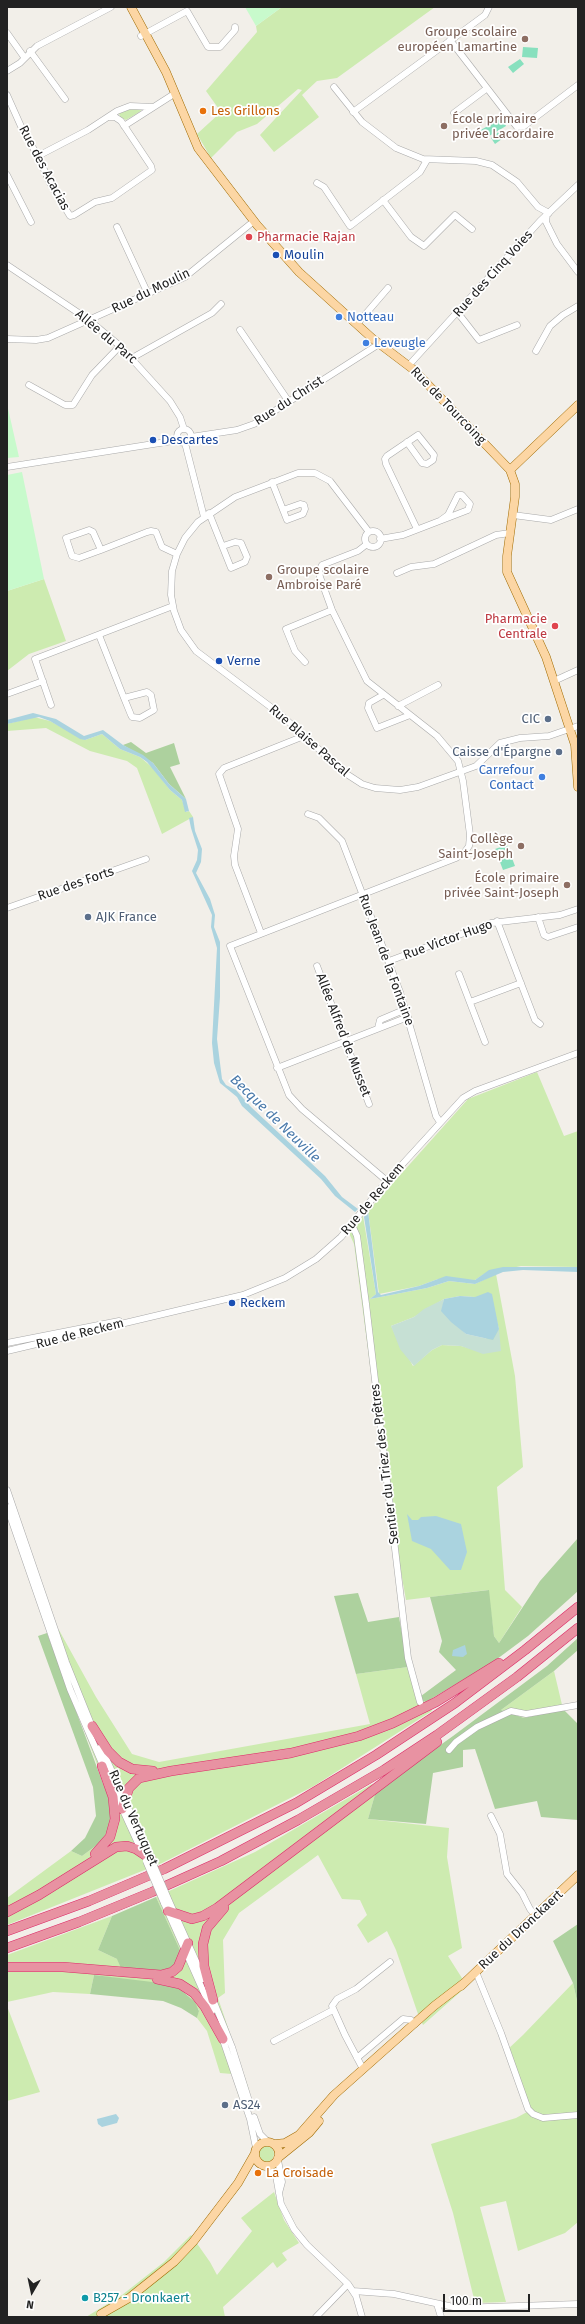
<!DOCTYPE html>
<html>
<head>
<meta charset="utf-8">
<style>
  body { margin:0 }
  #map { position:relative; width:585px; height:2324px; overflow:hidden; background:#f2efe9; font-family:"Fira Sans",sans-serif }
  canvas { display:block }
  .frame { position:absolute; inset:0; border:8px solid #222; pointer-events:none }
  .north { position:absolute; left:12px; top:2272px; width:40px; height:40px; -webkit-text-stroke:3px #fff; paint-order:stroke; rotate:189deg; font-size:11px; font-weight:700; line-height:16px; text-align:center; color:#222 }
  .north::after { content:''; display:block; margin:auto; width:14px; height:18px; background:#222; clip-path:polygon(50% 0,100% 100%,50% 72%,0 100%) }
  .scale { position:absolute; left:443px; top:2294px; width:87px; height:18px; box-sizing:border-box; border:2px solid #222; border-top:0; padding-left:5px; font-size:12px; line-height:14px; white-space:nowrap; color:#222; -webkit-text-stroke:3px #fff; paint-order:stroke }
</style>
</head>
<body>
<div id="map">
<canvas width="585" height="2324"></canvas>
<div class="frame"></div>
<div class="north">N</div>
<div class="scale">100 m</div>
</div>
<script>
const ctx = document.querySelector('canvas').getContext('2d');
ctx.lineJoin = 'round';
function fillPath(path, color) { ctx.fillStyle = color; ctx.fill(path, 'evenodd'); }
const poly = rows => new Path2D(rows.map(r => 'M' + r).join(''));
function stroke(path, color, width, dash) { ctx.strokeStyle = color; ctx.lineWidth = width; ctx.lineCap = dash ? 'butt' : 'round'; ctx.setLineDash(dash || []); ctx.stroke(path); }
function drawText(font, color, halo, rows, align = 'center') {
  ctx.font = font + ' "Fira Sans",sans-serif'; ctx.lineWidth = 3.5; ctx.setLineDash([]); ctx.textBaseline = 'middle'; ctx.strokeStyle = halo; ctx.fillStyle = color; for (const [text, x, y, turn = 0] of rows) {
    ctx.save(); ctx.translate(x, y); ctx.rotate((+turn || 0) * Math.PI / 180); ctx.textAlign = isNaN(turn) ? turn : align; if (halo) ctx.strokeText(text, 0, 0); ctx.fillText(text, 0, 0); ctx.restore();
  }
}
fillPath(poly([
  [282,7,435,7,337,78,317,81,302,95,319,117,274,152,260,135,302,90,298,89,257,124,237,132,211,158,197,134,221,112,206,91,257,32,256,26],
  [127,109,140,109,141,111,126,120,120,117,119,113],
  [44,579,66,641,29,654,7,671,7,591],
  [34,717,50,721,85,740,102,734,120,749,140,757,153,768,170,790,182,800,186,812,189,811,193,817,162,834,137,768,127,761,90,751,46,728,7,731,7,724],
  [537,1072,564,1136,578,1131,578,1267,521,1266,484,1274,475,1280,438,1279,419,1286,379,1294,368,1211,468,1099],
  [363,1216,376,1294,370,1299,427,1288,449,1281,475,1284,496,1274,515,1376,523,1467,497,1487,505,1590,522,1607,499,1643,494,1636,488,1590,406,1600,397,1550,392,1550,391,1524,354,1244,349,1233],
  [460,1296,475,1297,495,1314,499,1329,472,1349,461,1346,442,1345,432,1350,413,1366,391,1326,414,1317,444,1299],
  [59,1630,96,1697,132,1754,159,1762,370,1724,356,1674,408,1667,417,1699,426,1702,432,1711,314,1786,231,1828,162,1863,7,1925,7,1898,71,1851,82,1856,101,1842,103,1780,47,1633],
  [554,1671,563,1709,524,1718,501,1710],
  [372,1784,376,1791,368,1819,449,1828,447,1857,462,1948,448,1956,467,1986,423,2025,418,2014,396,1950,387,1931,368,1943,357,1925,367,1915,360,1900,342,1899,318,1855,239,1913,223,1940,225,1993,218,1998,249,2090,239,2097,232,2074,220,2073,207,2031,197,2018,199,2010,189,1996,180,1989,159,1982,140,1982,94,1975,90,1994,53,1992,7,2002,7,1955,112,1916,98,1950,117,1959,180,1950,156,1897,255,1852],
  [573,1983,578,2005,578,2222,565,2233,518,2251,506,2201,480,2207,506,2302,475,2303,453,2213,431,2144,516,2118,527,2112,506,2051,523,2035],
  [7,2006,40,2092,7,2101],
  '258 2154a8 8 0 1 1 16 0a8 8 0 1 1-16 0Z',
  [274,2192,284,2220,299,2243,282,2253,287,2260,277,2268,273,2262,223,2307,225,2317,86,2317,122,2295,164,2262,191,2235,210,2262,217,2275,252,2231,241,2218]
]), '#cdebb0');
fillPath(poly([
  [131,742,146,753,174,743,180,764,170,767,186,799,169,784,153,763,123,745],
  [578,1538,578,1591,528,1636,493,1662,426,1702,417,1699,456,1670,439,1652,442,1641,430,1597,489,1590,494,1636,499,1643,540,1581],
  [358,1593,368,1622,399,1617,408,1667,356,1674,334,1596],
  [47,1633,108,1797,111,1812,108,1830,101,1842,82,1856,71,1851,85,1838,96,1816,93,1787,38,1636],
  [578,1638,578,1650,554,1671,501,1710,524,1718,563,1709,578,1724,578,1820,541,1817,537,1801,495,1809,475,1749,463,1750,463,1767,433,1773,426,1824,368,1819,376,1791,453,1736,547,1666],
  [156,1897,180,1950,176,1964,162,1973,121,1968,117,1959,98,1950,112,1916],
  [578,1924,578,2005,573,1983,553,1941],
  [94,1975,169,1984,180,1989,195,2002,199,2011,197,2018,181,2008,163,2001,90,1994]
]), '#add19e');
fillPath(poly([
  [444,1299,442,1311,466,1334,493,1340,499,1329,501,1351,483,1354,461,1346,442,1345,432,1350,414,1366,400,1349,391,1326,414,1317,424,1309]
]), '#c6e0d4');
fillPath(poly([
  [245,7,282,7,256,26],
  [7,404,19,457,7,458],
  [22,472,44,579,7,591,7,475]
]), '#c8facc');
fillPath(poly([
  [523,47,538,48,537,58,522,57],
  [520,59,524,64,513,73,508,67],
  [502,118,506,126,484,139,479,131],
  [501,130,506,136,495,144,491,138],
  [507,845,515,866,503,870,495,849]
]), '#88e0be');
fillPath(poly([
  [33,713,56,719,84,736,103,730,123,745,143,755,153,763,169,784,186,799,189,811,185,812,182,800,170,790,147,762,140,757,120,749,102,734,85,740,80,739,50,721,39,717,7,724,7,720],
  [193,817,195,831,202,849,201,862,196,873,210,899,215,915,214,927,220,942,220,997,217,1039,222,1079,226,1085,236,1090,251,1107,325,1176,342,1197,358,1209,355,1212,335,1196,321,1179,242,1106,237,1097,220,1083,214,1063,212,1043,217,948,211,927,212,915,192,871,197,860,198,850,191,828,189,818],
  [368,1211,378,1292,381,1295,419,1286,446,1276,475,1280,489,1270,503,1267,578,1267,578,1272,523,1270,503,1272,475,1284,449,1281,427,1288,370,1299,376,1294,364,1217],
  [488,1292,492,1294,499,1329,493,1340,466,1334,451,1322,441,1311,444,1299,460,1296,475,1297],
  [407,1514,412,1520,418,1520,421,1517,436,1516,461,1524,467,1552,461,1570,450,1570,431,1549,412,1541],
  [465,1645,467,1654,463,1657,452,1656,453,1650],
  [116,2114,119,2118,117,2123,102,2127,98,2124,97,2119]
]), '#aad3df');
const minor = poly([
  [7,33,24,57],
  [141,36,187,11,208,47,220,47,235,30,235,27],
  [450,40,517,127,524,126,578,85],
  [30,51,65,99],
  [7,71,20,63,37,46,111,7],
  [334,87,362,122,396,148,423,159,476,161,492,165,517,182,538,207,549,213],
  [7,95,24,133,38,156,50,183,70,216,74,215,95,202,112,198,152,170,151,166,121,121,115,117,109,117],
  [353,112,485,15,489,7],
  [454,113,486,89],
  [124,126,174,94],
  [38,156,88,130,117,111,130,106,153,107],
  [7,175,31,222],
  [317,183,324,187,350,226,420,172,427,160],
  [383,200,411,237,424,246,455,215,472,229],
  [547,214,546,222,557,244,578,272],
  [117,227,148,294],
  [7,265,89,320,120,346,170,401,180,417,184,429],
  [458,313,479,340,517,325],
  [357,324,388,288],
  [240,330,289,402],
  [7,339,36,340,48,338,185,277,254,221],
  [536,351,550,326,563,315,578,306],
  [132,358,212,313,221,304],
  [409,365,540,221,578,185],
  [29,385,65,405,73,405,92,375,120,346],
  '177 436a7 7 0 1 1 14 0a7 7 0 1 1-14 0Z',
  [191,437,237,430,254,424,379,344],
  [407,442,422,463,427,464,433,460,434,455,418,435,387,456,385,459,386,464,417,529],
  [185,443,204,517],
  [7,467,179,440],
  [272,482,287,520,303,514,305,509,304,505,300,504,283,510],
  [209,513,231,568,245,562,247,557,241,543,235,542,223,546],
  [513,515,551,520,578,509],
  '365 539a8 8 0 1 1 16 0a8 8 0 1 1-16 0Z',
  [369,532,330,481,315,473,298,473,235,497,198,522,185,538,177,554,172,571,171,595,174,611,181,630,196,651,280,714,345,773,362,784,375,788,400,790,418,787,476,766,500,743,520,738,549,736,578,726],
  [380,539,403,535,468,510,470,504,462,495,458,495,448,515,441,520],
  [367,544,358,551,322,565,319,571,320,577,332,610,367,681,437,736,458,761,463,781,470,835,469,846,464,853,456,858,230,946,289,1095,302,1109,387,1181],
  [101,550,93,532,89,530,66,538,72,556,79,558,101,550,147,532,151,531,156,532,162,547,177,554],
  [397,573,411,567,434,564,496,535,510,533],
  [99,635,124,698,131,715,132,717,140,718,154,710,151,695,147,692,124,698],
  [305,662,295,651,286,629,332,610],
  [554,681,578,670],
  [7,694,43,681],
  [383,695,369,703,368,708,377,728,410,715],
  [51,705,35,659,173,606],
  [398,706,438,685],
  [308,814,319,818,342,841,400,992,436,1116,440,1122],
  [7,908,146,859],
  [538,917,544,935,548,937,578,927],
  [497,921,535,1020,540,1024],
  [261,933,235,865,234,856,238,829,219,774,224,768,304,736],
  [389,961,491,923,560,915,578,909],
  [317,966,369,1104],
  [459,974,485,1042],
  [470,1002,521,983],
  [378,1028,380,1020,406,1009],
  [277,1068,408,1017],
  [352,1225,357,1236,366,1304,408,1658,420,1702],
  [7,1343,119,1321],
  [7,1351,243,1295,285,1278,316,1259,341,1237,387,1181,463,1098,475,1091,578,1053],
  [7,1490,66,1662,93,1729],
  [7,1507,70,1689,104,1768],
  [101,1747,151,1859],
  [449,1750,456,1742,477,1727,511,1711,526,1714,578,1705],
  [115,1793,142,1852],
  [491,1816,500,1834,507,1874,522,1893,530,1909,536,1916],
  [169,1901,204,1979],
  [164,1903,212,2011],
  [476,1972,501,2033,528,2109,533,2114,543,2118,578,2115],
  [212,1997,232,2047,249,2101],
  [222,2037,250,2119,256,2148],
  [274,2041,333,2010],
  [357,2058,403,2019,411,2020,415,2024],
  [363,2069,345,2035,332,2006,337,1999,356,1989,390,1962],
  [254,2117,260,2134,267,2141],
  [278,2160,282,2182,279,2193],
  [265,2166,276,2176,281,2204,294,2229,307,2245,348,2284,356,2296,362,2317],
  [353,2291,394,2294,458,2308,578,2304],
  [437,2304,441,2317],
  [316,2317,348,2284]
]);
const major = poly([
  [131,7,166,72,198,148,257,225,299,272,373,339,414,370,510,470,515,484,515,497,507,556,507,572,546,657,575,745,578,787],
  [510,470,578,405],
  [461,1986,578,1875],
  '255 2154a12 12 0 1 1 24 0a12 12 0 1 1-24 0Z',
  [275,2144,285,2143,299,2135,334,2095,434,2006,464,1983],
  [278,2158,309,2133,319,2121],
  [101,2314,129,2298,174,2262,193,2242,238,2183,254,2155]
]);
const highway = poly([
  [92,1726,108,1751,119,1762,132,1769,153,1771],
  [122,1809,129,1788,139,1778,171,1771,291,1753,359,1736,393,1723,436,1702,499,1663],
  [95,1854,110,1837,115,1819,113,1797,102,1766],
  [168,1911,192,1919,203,1916,217,1908,437,1742],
  [7,1912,39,1895,116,1847,127,1846,136,1849,151,1859],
  [7,1931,89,1901,164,1869,296,1803,376,1755,455,1703,525,1650,578,1607],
  [7,1948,79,1922,152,1892,221,1861,298,1820,384,1770,437,1735,517,1677,578,1628],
  [7,1967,63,1967,161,1975,172,1972,178,1967,188,1943],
  [157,1979,180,1984,194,1993,205,2007,223,2039],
  [213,2000,204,1966,203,1944,207,1928,224,1908]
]);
stroke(minor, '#a9a9a9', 7);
stroke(major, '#a06b00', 9);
stroke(highway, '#dc2a67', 10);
stroke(minor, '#fff', 6);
stroke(major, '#fcd6a4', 8);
stroke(highway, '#e892a2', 9);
const minorBridge = poly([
  [151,1859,169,1901],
  [146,1861,164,1903]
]);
stroke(minorBridge, '#a9a9a9', 7, []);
stroke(minorBridge, '#fff', 6);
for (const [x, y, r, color] of [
  [525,39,4,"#8d6e63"],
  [203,111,4,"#e8710a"],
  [444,126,4,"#8d6e63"],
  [249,237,4,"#e0444e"],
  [276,255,4,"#1a4fb4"],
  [339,317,4,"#3f7fe0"],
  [366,343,4,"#3f7fe0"],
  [153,440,4,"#1a4fb4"],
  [269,577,4,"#8d6e63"],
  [555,626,4,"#e0444e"],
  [219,661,4,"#1a4fb4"],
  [548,719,4,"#5c6f8a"],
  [559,752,4,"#5c6f8a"],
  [542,777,4,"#3f7fe0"],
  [521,846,4,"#8d6e63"],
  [567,885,4,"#8d6e63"],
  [88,917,4,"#5c6f8a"],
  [232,1303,4,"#1a4fb4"],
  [225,2105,4,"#5c6f8a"],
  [258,2173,4,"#e8710a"],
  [85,2298,4,"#0f9aa8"]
]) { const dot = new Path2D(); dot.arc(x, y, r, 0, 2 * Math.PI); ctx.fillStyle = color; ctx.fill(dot); stroke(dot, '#fff', 1.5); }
drawText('13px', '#785e54', '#fff', [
  ["Groupe scolaire",517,32],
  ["européen Lamartine",517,47],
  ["École primaire",452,119,"left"],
  ["privée Lacordaire",452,134,"left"],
  ["Groupe scolaire",277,570,"left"],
  ["Ambroise Paré",277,585,"left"],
  ["Collège",513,839],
  ["Saint-Joseph",513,854],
  ["École primaire",559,878],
  ["privée Saint-Joseph",559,893]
], 'right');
drawText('13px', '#c56008', '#fff', [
  ["Les Grillons",211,111],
  ["La Croisade",266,2173]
], 'left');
drawText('13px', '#222', '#fff', [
  ["Rue des Acacias",44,168,62],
  ["Rue des Cinq Voies",493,274,-48],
  ["Rue du Moulin",151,291,-26],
  ["Allée du Parc",106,337,40],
  ["Rue du Christ",289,401,-33],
  ["Rue de Tourcoing",448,406,46],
  ["Rue Blaise Pascal",309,741,41],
  ["Rue des Forts",76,884,-19],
  ["Rue Victor Hugo",448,940,-20],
  ["Rue Jean de la Fontaine",386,960,70],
  ["Allée Alfred de Musset",343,1035,69],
  ["Rue de Reckem",373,1199,-50],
  ["Rue de Reckem",80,1334,-14],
  ["Sentier du Triez des Prêtres",385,1464,-97],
  ["Rue du Vertuquet",133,1818,66],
  ["Rue du Dronckaert",521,1930,-43]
]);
drawText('13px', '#be3a42', '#fff', [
  ["Pharmacie Rajan",257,237],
  ["Pharmacie",547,619,"right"],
  ["Centrale",547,634,"right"]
], 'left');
drawText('13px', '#164399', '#fff', [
  ["Moulin",284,255],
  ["Descartes",161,440],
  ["Verne",227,661],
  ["Reckem",240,1303]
], 'left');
drawText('13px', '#366cbe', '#fff', [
  ["Notteau",347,317],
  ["Leveugle",374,343],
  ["Carrefour",534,770,"right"],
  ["Contact",534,785,"right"]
], 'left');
drawText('13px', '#4e5e75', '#fff', [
  ["CIC",540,719],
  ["Caisse d'Épargne",551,752],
  ["AJK France",96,917,"left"],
  ["AS24",233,2105,"left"]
], 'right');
drawText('13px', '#0d838f', '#fff', [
  ["B257 - Dronkaert",93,2298]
], 'left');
drawText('italic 14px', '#4a7aab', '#fff', [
  ["Becque de Neuville",275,1119,44]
]);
</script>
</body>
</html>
